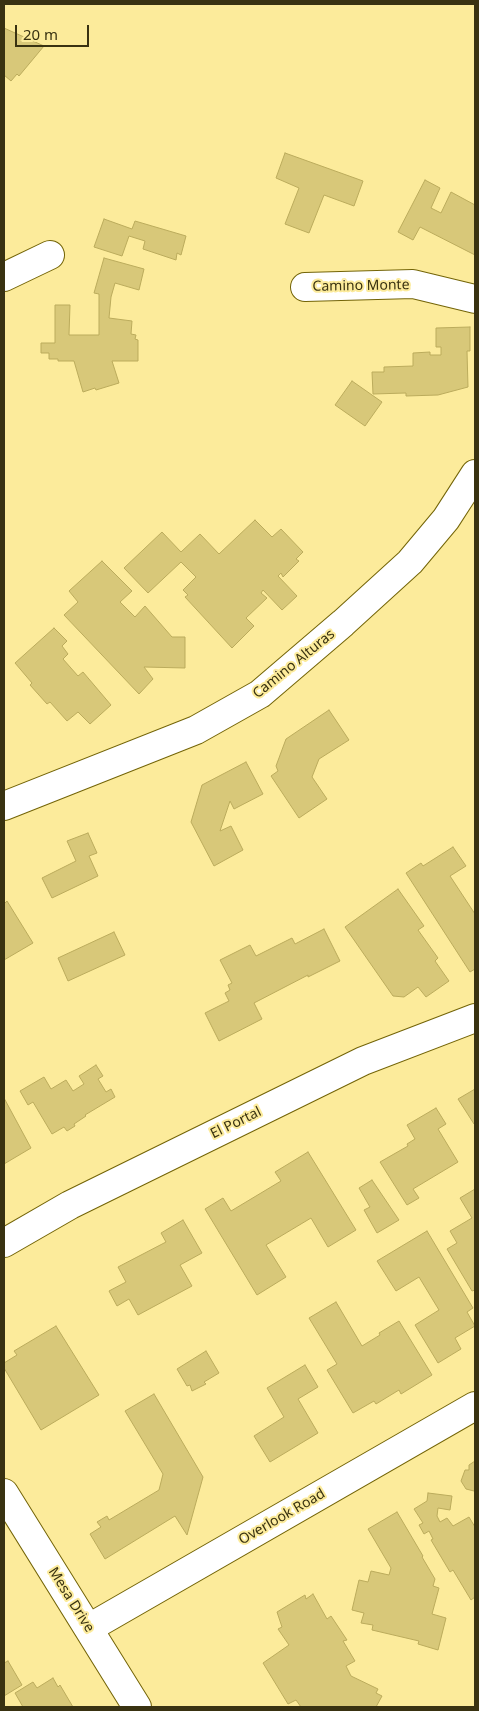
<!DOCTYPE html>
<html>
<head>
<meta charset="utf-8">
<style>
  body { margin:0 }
  #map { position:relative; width:479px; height:1711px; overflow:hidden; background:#fceb9b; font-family:"Noto Sans",sans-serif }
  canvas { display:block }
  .frame { position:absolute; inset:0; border:5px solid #393211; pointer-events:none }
  .scale { position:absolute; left:15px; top:25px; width:74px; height:22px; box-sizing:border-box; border:2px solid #393211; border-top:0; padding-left:6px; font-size:15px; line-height:18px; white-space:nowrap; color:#393211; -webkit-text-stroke:4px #fceb9b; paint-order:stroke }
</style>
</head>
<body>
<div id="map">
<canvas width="479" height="1711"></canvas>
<div class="frame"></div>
<div class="scale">20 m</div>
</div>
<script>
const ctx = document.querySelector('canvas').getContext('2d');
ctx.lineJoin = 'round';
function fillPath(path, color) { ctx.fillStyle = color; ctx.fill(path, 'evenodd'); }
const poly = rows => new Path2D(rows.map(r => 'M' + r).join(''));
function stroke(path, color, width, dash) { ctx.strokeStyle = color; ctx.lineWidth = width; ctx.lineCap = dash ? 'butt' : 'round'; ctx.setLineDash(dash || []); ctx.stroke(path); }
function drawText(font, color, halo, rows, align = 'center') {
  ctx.font = font + ' "Noto Sans",sans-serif'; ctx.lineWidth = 4; ctx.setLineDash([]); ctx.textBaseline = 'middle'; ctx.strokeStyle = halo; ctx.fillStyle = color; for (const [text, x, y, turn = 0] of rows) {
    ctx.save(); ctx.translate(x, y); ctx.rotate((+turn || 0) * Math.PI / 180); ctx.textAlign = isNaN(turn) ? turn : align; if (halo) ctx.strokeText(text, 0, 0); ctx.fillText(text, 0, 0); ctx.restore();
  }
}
const building = poly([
  [4,28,44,46,19,76,17,74,11,81,4,75,4,28],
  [285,153,363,181,354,206,324,195,309,233,285,224,299,188,276,178,285,153],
  [425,180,440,188,431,208,441,213,451,192,475,205,475,255,420,227,413,240,398,232,425,180],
  [104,219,132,229,135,221,186,236,181,255,177,253,176,260,143,249,145,241,129,236,122,256,94,247,104,219],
  [104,258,144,269,139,290,115,283,111,297,109,318,132,321,131,334,136,335,135,339,138,340,138,361,112,361,119,383,96,390,95,388,83,392,74,361,58,361,58,359,49,359,49,353,41,353,41,343,55,343,55,305,70,305,69,335,99,335,99,294,94,293,104,258],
  [470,327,470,351,467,351,468,387,438,395,406,396,406,393,373,394,372,372,384,372,384,367,413,366,413,353,430,352,430,355,441,355,441,347,436,347,436,328,470,327],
  [352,381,382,402,365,426,335,405,352,381],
  [255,520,272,537,281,529,303,552,296,559,299,561,283,577,281,573,278,576,297,596,282,610,263,590,261,593,267,598,246,618,254,626,232,648,185,597,188,595,183,590,196,577,181,562,148,593,124,568,162,532,181,552,200,534,219,554,255,520],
  [102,561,132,591,120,602,135,617,145,606,172,637,185,637,185,668,144,667,153,679,139,694,64,615,78,602,69,591,102,561],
  [54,628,67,641,62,646,68,654,63,659,78,676,83,672,111,705,90,724,78,712,67,721,50,702,47,704,30,685,32,683,15,663,54,628],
  [329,710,349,740,319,759,312,777,327,799,299,818,271,776,278,771,276,766,286,739,329,710],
  [246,762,263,794,234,809,230,801,220,831,231,826,243,850,214,866,191,822,202,785,246,762],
  [88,833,97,853,89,856,98,876,52,898,42,878,76,861,67,841,88,833],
  [453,847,466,866,450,876,475,914,475,969,470,972,406,873,421,863,423,866,453,847],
  [398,889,424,926,418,930,438,958,435,961,449,981,426,997,418,987,404,997,393,996,345,927,398,889],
  [4,900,5,903,7,901,33,943,4,960,4,900],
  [324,929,340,961,308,977,308,975,254,1003,262,1019,219,1041,205,1013,229,1001,225,993,230,990,228,985,232,983,220,960,250,945,256,956,292,938,295,944,324,929],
  [114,932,125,955,68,981,58,958,114,932],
  [96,1065,103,1076,98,1079,106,1092,111,1089,115,1097,85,1115,86,1116,74,1124,75,1126,67,1131,64,1127,52,1134,33,1102,28,1105,20,1091,44,1077,51,1089,66,1080,73,1091,84,1084,79,1076,96,1065],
  [475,1089,475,1123,474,1124,458,1099,475,1089],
  [4,1098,31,1148,4,1164,4,1098],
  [436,1108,446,1124,438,1129,458,1162,413,1189,419,1198,407,1205,380,1162,408,1146,407,1144,415,1139,407,1125,436,1108],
  [308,1152,356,1230,328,1247,311,1218,266,1245,286,1277,257,1295,205,1209,223,1198,231,1211,281,1181,275,1172,308,1152],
  [372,1180,399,1220,377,1233,364,1210,370,1207,359,1188,372,1180],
  [475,1189,475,1290,472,1291,447,1249,457,1243,450,1231,472,1218,460,1198,475,1189],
  [183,1220,202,1253,180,1265,192,1286,138,1315,129,1299,117,1306,109,1291,126,1282,118,1267,166,1242,161,1233,183,1220],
  [427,1231,473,1308,467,1312,475,1326,455,1338,461,1349,438,1363,415,1325,439,1310,419,1277,396,1291,377,1261,427,1231],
  [336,1302,362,1346,380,1335,379,1333,399,1321,432,1375,401,1394,399,1390,376,1404,374,1401,353,1413,327,1370,337,1364,309,1318,336,1302],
  [56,1326,99,1395,41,1430,4,1368,4,1363,17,1355,14,1351,56,1326],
  [206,1351,219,1373,204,1382,206,1384,192,1391,190,1385,187,1386,177,1369,206,1351],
  [305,1365,318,1387,298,1399,318,1433,270,1462,254,1436,284,1417,267,1388,305,1365],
  [154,1394,203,1477,187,1535,175,1516,105,1559,90,1534,101,1527,97,1522,107,1516,109,1520,159,1490,163,1474,125,1411,154,1394],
  [475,1461,475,1490,474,1491,466,1489,461,1481,465,1470,469,1470,469,1465,475,1461],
  [428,1493,452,1496,450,1510,438,1508,437,1516,440,1522,447,1518,453,1526,469,1517,475,1527,475,1597,471,1600,453,1570,450,1572,431,1540,433,1539,429,1531,424,1534,419,1525,423,1523,414,1509,427,1501,428,1493],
  [397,1512,423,1556,422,1557,435,1579,433,1586,439,1588,432,1614,446,1618,438,1650,418,1644,419,1641,372,1630,373,1625,361,1623,364,1613,352,1610,359,1580,368,1582,371,1571,389,1575,391,1568,368,1529,397,1512],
  [313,1594,327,1619,331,1616,347,1640,343,1641,355,1661,346,1666,351,1676,378,1689,376,1693,382,1696,376,1707,301,1707,296,1700,288,1704,263,1663,289,1645,278,1629,282,1627,277,1612,305,1595,306,1599,313,1594],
  [8,1661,22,1685,4,1696,4,1663,8,1661],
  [53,1678,58,1687,60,1685,73,1707,23,1707,15,1693,33,1682,37,1688,53,1678]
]);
fillPath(building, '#d8c879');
stroke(building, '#bbab5c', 1);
const minor = poly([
  [4,277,50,255],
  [305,287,413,284,475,299],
  [4,806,196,730,260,694,343,623,410,562,446,519,475,474],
  [4,1243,70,1205,363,1061,475,1018],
  [4,1493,137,1707],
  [89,1628,475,1406]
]);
stroke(minor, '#736407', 30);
stroke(minor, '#fff', 28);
drawText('14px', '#393211', '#fceb9b', [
  ["Camino Monte",361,286,-1],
  ["Camino Alturas",294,664,-39],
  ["El Portal",236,1123,-26],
  ["Overlook Road",282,1517,-30],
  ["Mesa Drive",71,1600,58]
]);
</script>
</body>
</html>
